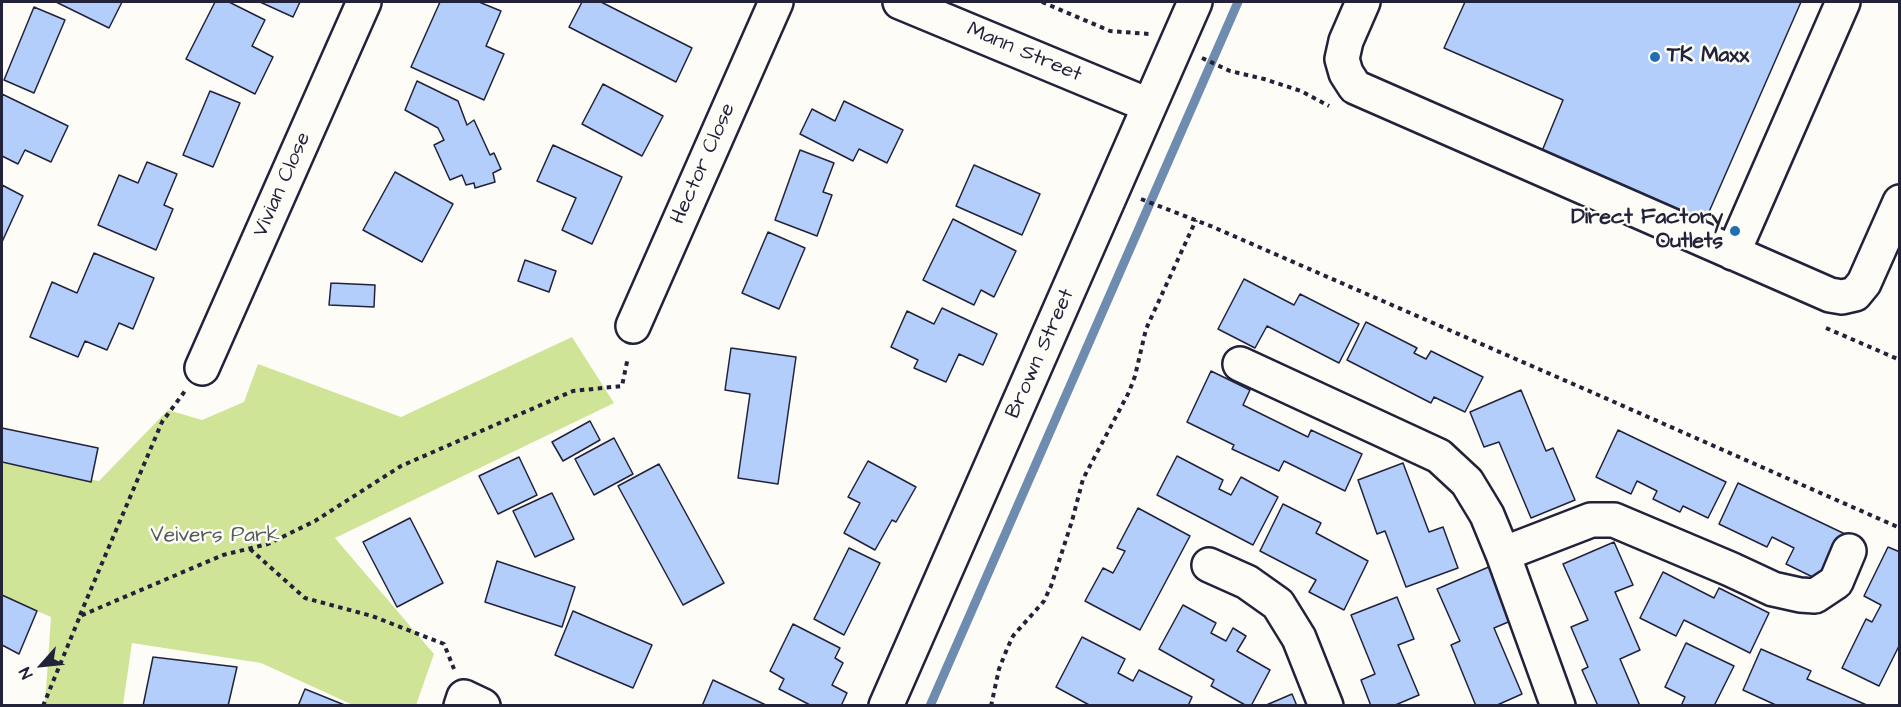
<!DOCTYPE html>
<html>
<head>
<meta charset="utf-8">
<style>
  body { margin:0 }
  #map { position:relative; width:1901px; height:707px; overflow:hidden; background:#fdfcf7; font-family:"Architects Daughter",sans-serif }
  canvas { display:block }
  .frame { position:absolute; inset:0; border:3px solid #22223b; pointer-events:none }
  .north { position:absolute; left:12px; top:635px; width:60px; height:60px; -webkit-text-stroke:4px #fdfcf7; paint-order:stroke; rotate:243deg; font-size:16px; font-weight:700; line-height:24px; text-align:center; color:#22223b }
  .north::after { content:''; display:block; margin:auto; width:21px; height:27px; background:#22223b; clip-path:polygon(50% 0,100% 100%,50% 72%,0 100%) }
</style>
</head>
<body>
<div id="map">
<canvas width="1901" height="707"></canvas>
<div class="frame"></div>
<div class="north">N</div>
</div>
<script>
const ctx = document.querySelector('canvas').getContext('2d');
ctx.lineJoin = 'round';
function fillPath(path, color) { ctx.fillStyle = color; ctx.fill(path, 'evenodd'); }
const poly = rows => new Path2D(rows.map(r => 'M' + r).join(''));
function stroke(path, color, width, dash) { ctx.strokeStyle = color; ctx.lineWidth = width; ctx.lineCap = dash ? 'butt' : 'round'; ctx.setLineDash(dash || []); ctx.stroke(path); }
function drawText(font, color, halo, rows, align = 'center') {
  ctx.font = font + ' "Architects Daughter",sans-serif'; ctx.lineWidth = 5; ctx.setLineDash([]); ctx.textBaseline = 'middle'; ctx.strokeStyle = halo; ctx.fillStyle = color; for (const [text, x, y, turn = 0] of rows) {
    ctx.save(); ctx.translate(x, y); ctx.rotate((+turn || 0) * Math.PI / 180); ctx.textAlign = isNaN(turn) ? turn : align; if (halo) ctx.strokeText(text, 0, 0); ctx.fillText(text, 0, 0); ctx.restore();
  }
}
fillPath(poly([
  [572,337,614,403,335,538,434,654,416,705,353,705,261,663,132,643,123,705,45,705,51,617,2,596,2,463,99,481,168,410,202,420,244,402,258,364,401,417]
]), '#d0e498');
stroke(poly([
  [930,706,1238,2]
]), '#6e8caf', 9);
const building = poly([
  [56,2,122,2,109,28,56,2],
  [215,2,229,2,265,20,252,46,273,57,255,94,186,59,215,2],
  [260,2,300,2,293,17,260,2],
  [440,2,479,2,501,11,486,46,504,54,484,100,411,67,440,2],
  [582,2,601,2,692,48,676,82,569,27,582,2],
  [1465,2,1801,2,1705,221,1542,151,1563,100,1444,48,1465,2],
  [34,7,65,20,34,93,4,80,34,7],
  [417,81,458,101,467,125,474,120,490,155,494,153,501,169,493,173,495,182,475,188,474,183,466,185,462,175,450,180,434,145,444,140,438,128,405,110,417,81],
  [603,84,663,116,642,156,582,124,603,84],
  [210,91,240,103,213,167,183,155,210,91],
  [2,94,68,126,51,162,25,150,18,164,2,156,2,94],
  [844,101,903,130,887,163,859,149,853,161,800,134,812,109,835,121,844,101],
  [553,145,622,177,592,244,562,230,576,198,537,181,553,145],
  [800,150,834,163,823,192,832,195,817,236,775,220,800,150],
  [147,162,177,174,164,205,173,209,156,250,98,225,119,175,138,183,147,162],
  [974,165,1040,194,1022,235,956,206,974,165],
  [395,172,453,204,422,262,363,230,395,172],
  [2,185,23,196,2,242,2,185],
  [953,219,1016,251,994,297,981,290,974,305,923,280,953,219],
  [768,232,805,248,779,309,742,293,768,232],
  [94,253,154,278,133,329,119,323,107,350,85,341,78,357,30,337,52,282,77,293,94,253],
  [525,260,556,271,549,292,518,281,525,260],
  [1244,279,1294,305,1300,294,1359,324,1339,363,1267,326,1255,348,1218,329,1244,279],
  [331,283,375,285,374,307,329,305,331,283],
  [942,308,997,334,983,365,959,354,946,382,914,368,918,360,891,347,907,311,934,324,942,308],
  [1366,322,1417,348,1414,353,1426,359,1431,351,1483,377,1465,412,1434,397,1431,403,1347,360,1366,322],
  [731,348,796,357,778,484,738,478,750,394,725,390,731,348],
  [1211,371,1250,390,1243,405,1308,437,1311,430,1362,454,1345,491,1284,461,1279,471,1232,449,1234,445,1187,422,1211,371],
  [1521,390,1546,451,1553,448,1575,500,1531,518,1499,442,1484,447,1470,412,1521,390],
  [590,421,600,440,563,461,552,442,590,421],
  [2,428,98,448,91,482,2,462,2,428],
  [1618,430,1726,482,1708,518,1683,506,1680,512,1653,499,1657,491,1637,481,1631,494,1596,477,1618,430],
  [614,438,633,474,594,495,575,459,614,438],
  [1177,456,1223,480,1219,489,1231,495,1241,477,1278,497,1253,545,1157,495,1177,456],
  [519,457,537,495,498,514,479,476,519,457],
  [868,461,916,487,896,522,892,520,875,550,844,533,860,503,848,497,868,461],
  [1403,463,1429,532,1443,527,1458,568,1406,587,1385,531,1377,534,1358,480,1403,463],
  [659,464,724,583,683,605,618,486,659,464],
  [1738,483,1845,534,1823,582,1786,564,1794,548,1772,537,1767,547,1719,524,1738,483],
  [552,493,574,539,535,557,513,511,552,493],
  [1283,504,1321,523,1316,533,1368,561,1344,610,1309,592,1316,580,1260,551,1283,504],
  [1138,508,1190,536,1140,630,1085,601,1103,568,1113,573,1125,551,1117,548,1138,508],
  [410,518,443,583,397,607,363,542,410,518],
  [1614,542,1633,585,1615,592,1640,650,1620,659,1640,706,1598,706,1582,670,1588,667,1571,627,1588,620,1563,564,1614,542],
  [1888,547,1900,552,1900,644,1879,686,1842,668,1866,619,1872,622,1881,605,1864,596,1888,547],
  [849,548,880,563,844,635,814,619,849,548],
  [497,561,575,587,562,627,485,602,497,561],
  [1491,566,1513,620,1494,628,1522,694,1495,706,1476,706,1451,645,1460,641,1437,589,1491,566],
  [1663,572,1714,598,1719,588,1769,613,1750,653,1684,620,1676,636,1640,618,1663,572],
  [2,595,37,611,19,654,2,645,2,595],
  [1397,597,1414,639,1398,645,1419,695,1393,706,1371,706,1361,680,1375,674,1351,615,1397,597],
  [1183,605,1216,623,1211,633,1226,641,1233,628,1246,636,1237,651,1270,670,1251,706,1247,706,1211,686,1214,680,1159,649,1183,605],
  [573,611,652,645,633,688,555,655,573,611],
  [793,624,840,648,835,658,843,663,832,685,847,693,841,706,812,706,779,689,784,679,770,671,793,624],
  [1082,637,1125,659,1118,673,1133,681,1139,670,1192,697,1188,706,1091,706,1056,687,1082,637],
  [1686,643,1734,666,1714,706,1681,706,1685,697,1665,687,1686,643],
  [1761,649,1811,671,1807,679,1869,706,1778,706,1743,690,1761,649],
  [153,657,237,667,228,706,143,706,153,657],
  [713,680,768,706,702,706,713,680],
  [305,689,347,706,298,706,305,689],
  [1292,694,1297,706,1264,706,1292,694]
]);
fillPath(building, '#b3cefb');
stroke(building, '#22223b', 1.5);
const minor = poly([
  [900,2,1148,105],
  [1363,2,1346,41,1342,59,1346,73,1355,87,1830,295,1842,297,1855,294,1864,283,1900,202],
  [1733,253,1843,2],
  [633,326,776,2],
  [1240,364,1439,456,1467,482,1487,515,1503,554,1558,706],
  [202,368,364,2],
  [1503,554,1591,520,1614,520,1730,569,1773,589,1800,595,1815,596,1836,582,1849,551],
  [1209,565,1247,582,1278,604,1299,638,1326,706],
  [461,706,464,697,483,706],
  [886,706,1195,2]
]);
stroke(minor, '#22223b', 38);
stroke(poly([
  [1042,2,1110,31,1149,34],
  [1202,58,1230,71,1264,79,1301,91,1329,106],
  [1141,199,1213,227,1596,394,1900,528],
  [1826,328,1900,360],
  [250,549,305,598,372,616,444,644,454,669],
  [80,615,162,422,185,391],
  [43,706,80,616,223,555,268,544,315,521,401,466,573,391,622,386,628,357],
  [991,706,999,669,1007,649,1013,636,1044,601,1051,586,1072,521,1083,479,1129,392,1135,376,1146,329,1196,220]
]), '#22223b', 4, [4.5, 4.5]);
stroke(minor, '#fdfcf7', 33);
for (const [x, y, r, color] of [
  [1655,57,6,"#1f6fb2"],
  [1735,231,6,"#1f6fb2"]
]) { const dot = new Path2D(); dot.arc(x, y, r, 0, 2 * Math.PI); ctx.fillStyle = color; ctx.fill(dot); stroke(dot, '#fdfcf7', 2); }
drawText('21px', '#22223b', '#fdfcf7', [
  ["Mann Street",1024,53,23],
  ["Hector Close",704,164,-66],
  ["Vivian Close",283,185,-66],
  ["Brown Street",1041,354,-66]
]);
drawText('bold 21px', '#22223b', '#fdfcf7', [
  ["TK Maxx",1667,57],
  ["Direct Factory",1723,219,"right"],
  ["Outlets",1723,243,"right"]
], 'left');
drawText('21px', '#565c57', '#fdfcf7', [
  ["Veivers Park",215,537]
]);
</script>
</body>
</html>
